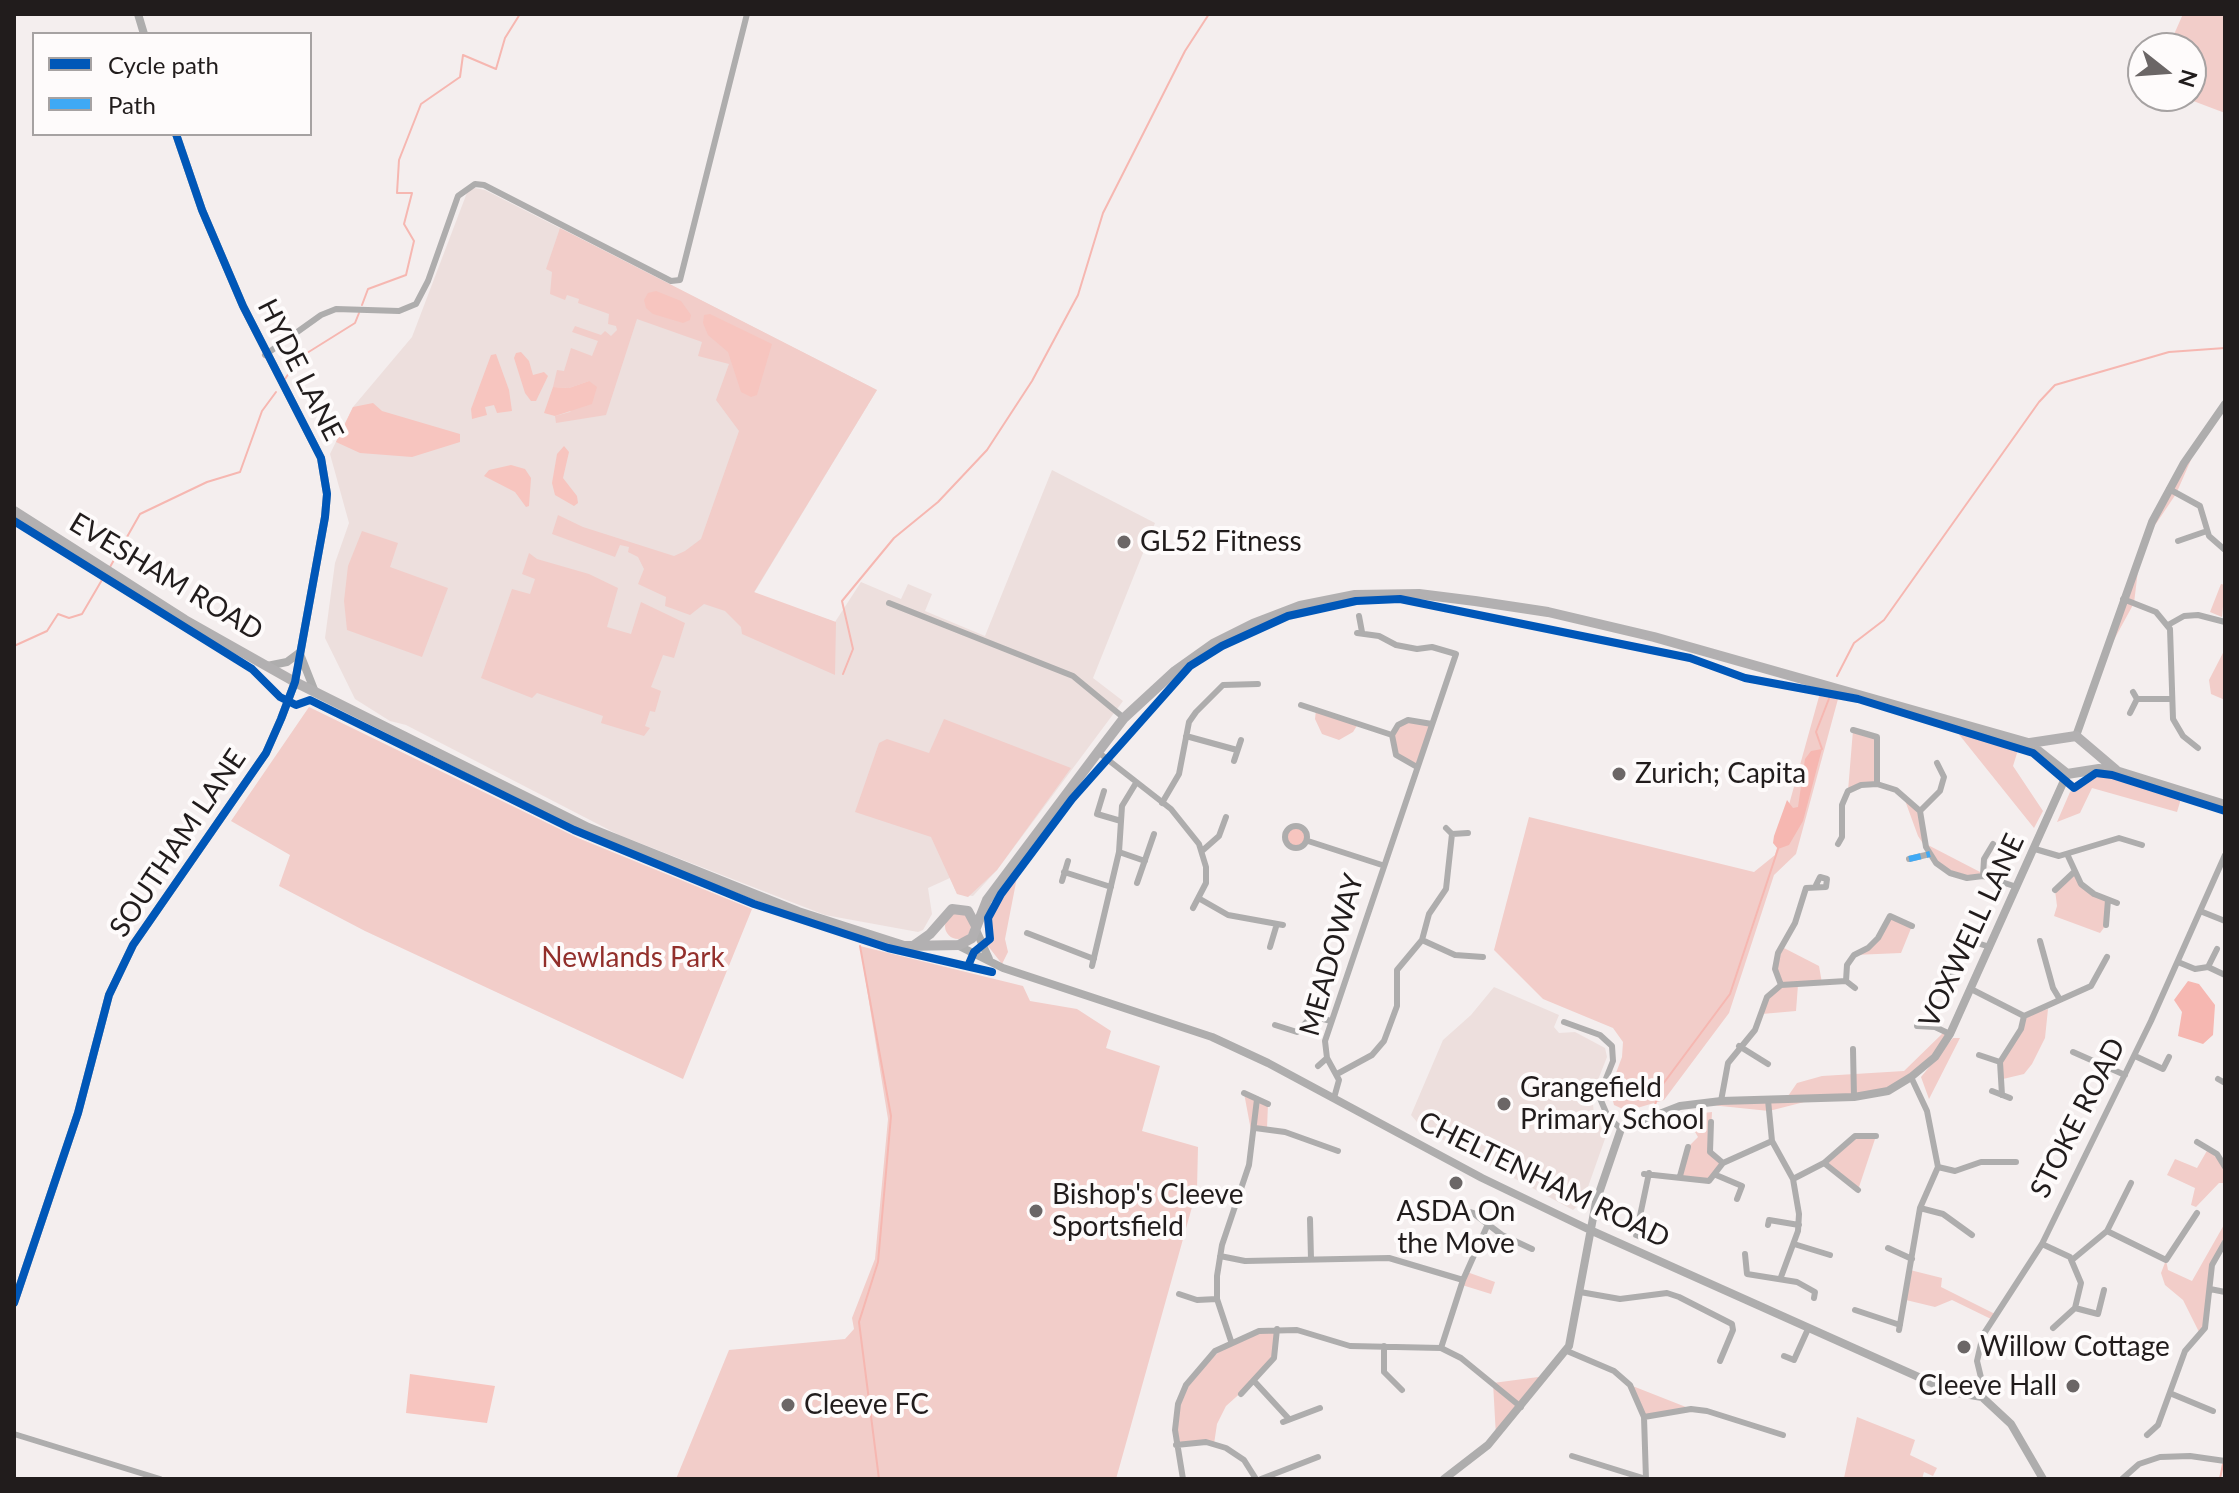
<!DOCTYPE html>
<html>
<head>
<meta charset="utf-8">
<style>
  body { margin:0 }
  #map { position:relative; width:2239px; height:1493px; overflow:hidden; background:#f4eeee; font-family:Lato,sans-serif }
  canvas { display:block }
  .frame { position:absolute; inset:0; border:16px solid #211c1c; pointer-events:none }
  .legend { position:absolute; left:32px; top:32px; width:280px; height:104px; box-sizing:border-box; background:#fefbfb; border:2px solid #a6a2a2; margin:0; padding:10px 14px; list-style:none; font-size:24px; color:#211c1c }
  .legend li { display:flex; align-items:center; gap:16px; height:40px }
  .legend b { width:40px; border:2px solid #a6a2a2 }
  .north { position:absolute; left:2127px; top:32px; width:80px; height:80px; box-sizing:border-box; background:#fefbfb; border:2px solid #a6a2a2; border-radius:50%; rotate:107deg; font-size:22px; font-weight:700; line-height:32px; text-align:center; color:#211c1c }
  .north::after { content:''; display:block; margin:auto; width:28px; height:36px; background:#6b6666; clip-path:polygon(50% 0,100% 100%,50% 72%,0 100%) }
</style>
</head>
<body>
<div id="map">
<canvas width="2239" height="1493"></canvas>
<div class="frame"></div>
<ul class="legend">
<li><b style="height:10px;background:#0057b8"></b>Cycle path</li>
<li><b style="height:10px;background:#3fa9f5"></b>Path</li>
</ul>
<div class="north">N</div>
</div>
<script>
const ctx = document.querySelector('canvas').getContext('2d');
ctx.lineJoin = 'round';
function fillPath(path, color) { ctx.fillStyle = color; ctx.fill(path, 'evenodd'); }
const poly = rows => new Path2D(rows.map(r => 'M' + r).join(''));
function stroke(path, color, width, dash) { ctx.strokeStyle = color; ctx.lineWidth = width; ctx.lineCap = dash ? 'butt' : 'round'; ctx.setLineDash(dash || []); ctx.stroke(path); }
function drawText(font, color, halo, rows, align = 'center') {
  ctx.font = font + ' Lato,sans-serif'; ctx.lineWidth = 8; ctx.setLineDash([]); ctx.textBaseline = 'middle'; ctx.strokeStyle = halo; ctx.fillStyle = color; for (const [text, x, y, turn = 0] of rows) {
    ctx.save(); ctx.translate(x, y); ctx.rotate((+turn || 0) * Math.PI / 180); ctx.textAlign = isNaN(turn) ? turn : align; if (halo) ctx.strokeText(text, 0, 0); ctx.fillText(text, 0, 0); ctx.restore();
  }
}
fillPath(poly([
  [475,188,485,190,877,390,754,593,835,622,861,582,901,599,908,584,932,594,925,611,985,636,1052,470,1155,523,1093,678,1123,701,997,870,973,896,957,894,950,878,928,888,932,914,923,930,918,932,825,915,619,835,406,725,390,721,355,699,325,638,335,563,349,523,330,454,353,407,412,337,468,190],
  [1494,987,1559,1015,1554,1027,1559,1033,1575,1032,1605,1048,1607,1057,1592,1095,1594,1114,1606,1136,1583,1201,1573,1210,1423,1129,1411,1115,1443,1040,1471,1015]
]), '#eddfdd');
fillPath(poly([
  [2183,14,2225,14,2225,113,2180,96,2191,96,2191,48,2168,48],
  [560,228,877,390,754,592,836,622,835,675,742,634,741,627,725,611,704,604,690,615,665,606,666,597,638,584,644,569,638,557,628,552,629,547,620,545,615,557,552,534,558,515,583,527,674,556,685,551,701,539,739,431,716,400,729,364,698,356,702,342,637,319,606,415,556,423,555,416,570,412,589,381,569,388,553,387,557,370,564,371,571,348,592,356,598,341,572,332,575,326,601,335,605,331,611,336,617,330,616,326,608,324,609,314,578,303,579,299,567,295,565,300,550,294,552,272,546,269],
  [2201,437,2176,494,2141,546,2134,603,2103,660,2141,546],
  [362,531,398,543,390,567,448,588,422,657,347,630,344,601,348,566],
  [529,553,537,559,589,574,618,588,607,627,631,634,641,602,685,623,674,658,663,655,651,687,661,691,655,712,650,711,645,726,650,728,644,736,601,723,603,716,537,693,532,698,481,678,512,589,530,594,535,579,522,574],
  [2221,584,2225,585,2222,617,2210,612],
  [2225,649,2225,700,2211,694,2209,680],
  [1820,693,1838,699,1796,854,1774,875,1729,1013,1664,1100,1627,1111,1614,1105,1610,1089,1622,1057,1623,1042,1613,1028,1543,999,1494,950,1529,817,1754,872,1775,855],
  [309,707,578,838,752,909,683,1079,365,931,279,886,290,855,231,821],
  [1316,710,1358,724,1353,732,1339,740,1322,734,1315,719],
  [944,719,1071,768,997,870,968,897,957,894,931,837,855,812,879,743,887,739,929,753],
  [1405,721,1432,724,1417,767,1394,752,1392,735],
  [1853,730,1877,737,1877,784,1848,791],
  [1957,732,2018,750,2013,766,2043,811,2034,828],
  [2099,769,2183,792,2177,812,2092,788,2080,813,2057,822,2070,792],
  [1903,795,1920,811,1926,844,1982,873,1983,876,1967,878,1936,863,1918,836],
  [1019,867,1005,939,1008,952,1002,964,988,946,984,923,992,903],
  [2073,873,2081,884,2108,900,2106,925,2100,933,2054,916,2057,906,2055,890],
  '945 926a13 13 0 1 1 26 0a13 13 0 1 1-26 0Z',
  [1890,916,1912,926,1901,953,1854,955,1868,948],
  [860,946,1023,986,1030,1001,1077,1009,1111,1031,1106,1048,1160,1066,1142,1131,1198,1147,1197,1189,1116,1479,676,1479,729,1350,845,1339,854,1329,852,1318,875,1259,888,1119],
  [1782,947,1819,966,1822,983,1798,985,1796,1011,1762,1014,1767,997,1781,985,1775,969],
  [2048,1009,2045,1038,2032,1064,2024,1074,2003,1079,2000,1062,2021,1029,2024,1016],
  [1945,1031,1950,1034,1935,1057,1888,1091,1820,1098,1769,1111,1701,1104,1786,1099,1797,1083,1822,1076,1904,1071],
  [1953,1038,1960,1038,1929,1099,1921,1077],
  [1244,1093,1268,1104,1267,1128,1255,1128,1253,1141],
  [1712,1112,1710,1152,1723,1163,1709,1181,1680,1176,1688,1147,1698,1137,1685,1115],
  [1855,1136,1876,1136,1858,1190,1824,1163],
  [2208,1149,2225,1167,2225,1183,2219,1183,2196,1207,2191,1205,2195,1188,2167,1175,2175,1159,2197,1168],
  [2225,1223,2225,1242,2213,1265,2208,1316,2200,1334,2183,1300,2165,1285,2161,1273,2166,1260,2168,1270,2192,1281],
  [1910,1270,1942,1278,1941,1287,1995,1314,1991,1319,1952,1300,1935,1307,1906,1300],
  [1467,1272,1495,1282,1491,1294,1462,1285],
  [1277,1329,1277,1349,1254,1381,1226,1406,1217,1424,1214,1444,1176,1445,1176,1414,1192,1376,1231,1341],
  [1546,1376,1496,1436,1493,1383],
  [1630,1385,1691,1409,1644,1417],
  [1857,1417,1915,1440,1910,1455,1937,1468,1933,1476,1924,1472,1922,1479,1844,1478]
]), '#f2cdc9');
fillPath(poly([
  [656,291,681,301,691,315,690,320,683,323,653,314,646,308,644,300,648,293],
  [710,314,772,344,757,395,751,397,741,392,728,352,708,335,703,323,704,315],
  [521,352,529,361,533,375,544,372,548,376,536,401,531,401,525,393,514,358,516,353],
  [496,354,509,390,512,411,497,413,494,405,485,407,487,415,472,419,471,409,491,355],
  [589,381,597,387,592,404,555,416,544,413,553,387,569,388],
  [373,403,382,411,460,434,460,442,412,457,360,453,336,442,353,407],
  [564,446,569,452,563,478,577,496,578,503,574,506,555,495,552,483,557,454],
  [511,465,525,469,531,478,529,506,526,507,515,492,484,476,489,470],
  '1287 837a10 10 0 1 1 20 0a10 10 0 1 1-20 0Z',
  [410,1374,495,1386,487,1423,406,1413]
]), '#f7c5bf');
fillPath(poly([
  [1822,749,1803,821,1789,845,1778,849,1773,843,1774,836,1787,800,1793,808,1798,807,1805,759,1811,751],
  [2188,981,2199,984,2215,1005,2213,1035,2203,1044,2178,1036,2182,1012,2174,1000]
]), '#f6b7b1');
stroke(poly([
  [362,305,368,289,406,275,414,241,404,224,412,193,397,193,399,160,421,104,460,77,463,55,496,69,505,38,520,14],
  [285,379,299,358,355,323,359,313],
  [110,567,140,514,207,482,240,472,262,411,276,392],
  [14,646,47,631,58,614,69,618,82,614,106,573],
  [843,674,853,649,842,601,894,538,938,502,987,450,1032,381,1078,295,1103,213,1185,51,1209,14],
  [1837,676,1854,643,1884,620,2039,402,2055,385,2169,352,2225,348],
  [1822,749,1816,732,1830,696],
  [860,946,891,1116,878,1262,859,1322,879,1479],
  [1655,1105,1660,1088,1730,994,1778,849],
  [2220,1479,2223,1464]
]), '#f6b7b1', 2);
stroke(poly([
  [265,355,321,315,336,309,399,311,416,304,428,281,458,196,475,184,484,185,671,281,680,280,747,14],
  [2169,489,2200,506,2209,536,2225,550],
  [2178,541,2207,531],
  [2123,599,2156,612,2170,629,2173,719,2183,736,2198,748],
  [889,603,1073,676,1124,718],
  [1359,616,1362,632],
  [2168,625,2184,616,2198,615,2225,622],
  [2137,699,2170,699],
  [1301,705,1392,735],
  [2130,713,2137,699,2133,692],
  [1853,730,1877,737,1877,784],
  [1186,736,1237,750],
  [1098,752,1171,809,1199,844,1206,867,1206,883,1193,908],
  [1234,761,1241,740],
  [1417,767,1396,755,1392,735,1398,725,1408,720,1432,724],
  [1104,791,1097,814,1121,821],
  [1162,803,1179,774,1189,722,1196,712,1223,685,1258,684],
  [1920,811,1940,791,1944,777,1937,763],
  '1285 837a11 11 0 1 1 22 0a11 11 0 1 1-22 0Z',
  [1446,828,1452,834,1468,833],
  [1308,841,1382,865],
  [1838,844,1842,837,1842,805,1848,791,1861,785,1877,784,1896,790,1920,811,1926,847,1936,863,1950,873,1967,878,1983,876,2017,887],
  [2035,849,2059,856,2119,838,2142,845],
  [1202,851,1219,836,1226,817],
  [1119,852,1145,861],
  [2068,856,2081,884,2094,894,2117,903],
  [1909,859,1930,854],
  [1064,872,1111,887],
  [1983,876,1984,859,1993,844],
  [1062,881,1068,861],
  [1137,883,1154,834],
  [2055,890,2073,873],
  [1200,899,1228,915,1283,925],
  [2200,911,2225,921],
  [2106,925,2108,900],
  [1027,933,1094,959],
  [1422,940,1455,955,1483,957],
  [2040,941,2053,988,2059,998],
  [1270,947,1276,927],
  [2178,962,2195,969,2208,967,2225,975],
  [1092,966,1119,852,1122,806,1136,783],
  [2208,967,2217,949],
  [1950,983,1964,939,1990,947],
  [1781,985,1775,969,1778,953,1795,923,1806,888,1826,887,1827,879,1820,877,1816,885],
  [1855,988,1846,981,1847,965,1854,955,1868,948,1878,938,1890,916,1912,926],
  [1971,989,2024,1016,2091,986,2107,957],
  [1564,1022,1600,1035,1612,1046,1613,1061,1599,1096,1608,1117,1621,1129],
  [1275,1025,1297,1032,1312,1016,1331,1021],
  [1917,1026,1935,1027,1950,1034],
  [1739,1046,1768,1064],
  [1853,1049,1854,1097],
  [2073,1052,2125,1075],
  [1979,1055,2000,1062],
  [2135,1056,2163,1069,2169,1057],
  [1318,1066,1327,1058],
  [1337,1074,1372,1055,1384,1041,1397,1006,1397,970,1422,940,1429,914,1446,889,1452,834],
  [2218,1079,2225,1083],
  [1992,1091,2010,1098],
  [1244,1093,1268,1104],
  [2002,1095,2000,1062,2021,1029,2024,1016],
  [1334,1098,1339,1080,1327,1058,1325,1041,1456,654,1432,647,1417,649,1396,645,1379,636,1357,633],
  [1768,1100,1772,1141,1793,1179,1799,1214,1798,1231,1781,1277],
  [1721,1101,1728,1063,1755,1030,1767,997,1781,985,1846,981],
  [1711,1122,1710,1152,1723,1163],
  [1255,1128,1285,1132,1338,1151],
  [2197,1142,2217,1154,2225,1167],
  [1824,1163,1858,1190],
  [1938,1167,1955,1171,1981,1162,2016,1162],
  [1644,1174,1709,1181,1723,1163,1772,1141],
  [1716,1175,1742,1186,1737,1199],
  [1680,1176,1688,1147],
  [1793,1179,1824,1163,1855,1136,1876,1136],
  [1448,1206,1473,1213,1502,1235,1532,1249],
  [1920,1208,1943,1214,1972,1235],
  [1310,1219,1311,1259],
  [1768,1225,1769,1220,1799,1225],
  [2107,1231,2131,1183],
  [1641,1237,1636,1235,1649,1173],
  [1794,1244,1830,1255],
  [2042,1244,2070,1257,2081,1283,2075,1308,2053,1328],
  [1888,1248,1912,1259],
  [1745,1254,1747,1274,1797,1282,1815,1292,1814,1298],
  [1220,1256,1245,1261,1389,1258,1463,1280,1441,1348],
  [2072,1260,2107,1231,2166,1260,2197,1213],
  [1463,1280,1488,1224],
  [2210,1289,2225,1292],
  [1580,1292,1620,1299,1667,1293,1679,1297,1732,1324,1733,1330,1720,1361],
  [1179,1294,1197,1300,1217,1299],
  [2075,1308,2098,1314,2104,1290],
  [1855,1310,1900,1325],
  [1899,1330,1920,1208,1938,1167,1927,1111,1911,1077],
  [1231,1341,1217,1299,1217,1276,1222,1245,1249,1165,1257,1099],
  [1384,1346,1384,1372,1402,1390],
  [1567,1351,1614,1371,1630,1385,1644,1417,1646,1479],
  [1784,1356,1794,1360,1808,1329],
  [1254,1381,1289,1419],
  [1241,1394,1274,1358,1277,1329],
  [2172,1394,2213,1411],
  [1982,1397,1983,1386,1977,1361,1983,1335,2042,1244,2151,1021,2225,855],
  [1644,1417,1691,1409,1707,1411,1783,1435],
  [1283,1422,1320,1408],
  [14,1434,160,1479],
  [2147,1435,2158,1425,2185,1351,2205,1328,2212,1265,2225,1242],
  [1176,1445,1206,1442,1226,1448,1244,1460,1256,1479],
  [1572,1456,1646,1479],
  [1183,1479,1175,1430,1178,1404,1186,1385,1215,1351,1259,1331,1297,1330,1350,1346,1441,1348,1461,1358,1521,1407],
  [1261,1479,1318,1457],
  [2122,1479,2139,1464,2160,1457,2190,1456,2225,1461]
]), '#aeadad', 6);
stroke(poly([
  [138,14,144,34],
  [300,654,315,692],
  [267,666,287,662,299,653],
  [2076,736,2152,522,2184,463,2225,404],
  [976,930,989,959],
  [957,945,1003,968,1212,1037,1268,1063,1482,1178,1590,1230,1952,1392,1982,1397,2011,1424,2043,1479],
  [14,1303,78,1113,109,995,133,945,266,753,281,719,295,682,325,517,327,494,321,458,243,306,202,210,176,134],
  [1444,1479,1488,1445,1569,1346,1596,1202,1621,1129,1680,1106,1721,1101,1854,1097,1888,1091,1911,1077,1935,1057,1950,1034,2067,774]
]), '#aeadad', 8);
stroke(poly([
  [14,511,185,620,295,682,588,828,798,912,904,946,959,945,972,938,987,900,1098,752,1124,718,1175,671,1213,644,1253,624,1300,606,1355,595,1419,594,1475,601,1548,612,1654,637,2028,743,2067,774,2099,769,2116,771,2225,805],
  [2030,743,2076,736,2116,770],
  [913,946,930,934,952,909,968,911,976,926]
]), '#b2b0b1', 10);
stroke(poly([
  [1909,859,1930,854]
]), '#3fa9f5', 6, [12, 6]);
stroke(poly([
  [14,521,252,669,280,697,296,705,310,700,574,830,754,904,888,948,992,972],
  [968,966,974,952,990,939,988,918,1001,894,1072,799,1190,666,1222,646,1288,616,1356,601,1400,599,1690,658,1745,678,1858,699,2033,753,2074,788,2096,773,2112,775,2225,811],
  [14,1303,78,1113,109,995,133,945,266,753,281,719,295,682,325,517,327,494,321,458,243,306,202,210,176,134]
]), '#0057b8', 8);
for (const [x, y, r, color] of [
  [1124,542,8,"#6b6666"],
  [1619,774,8,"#6b6666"],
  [1504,1104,8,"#6b6666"],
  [1456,1183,8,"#6b6666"],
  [1036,1211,8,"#6b6666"],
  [1964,1347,8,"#6b6666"],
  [2073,1386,8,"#6b6666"],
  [788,1405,8,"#6b6666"]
]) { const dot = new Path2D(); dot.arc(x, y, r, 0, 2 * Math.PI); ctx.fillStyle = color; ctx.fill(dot); stroke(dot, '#fefbfb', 3); }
drawText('28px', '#211c1c', '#fefbfb', [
  ["HYDE LANE",300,370,63],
  ["EVESHAM ROAD",166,577,31],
  ["SOUTHAM LANE",178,843,-56],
  ["VOXWELL LANE",1972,931,-65],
  ["MEADOWAY",1332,955,-74],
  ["STOKE ROAD",2078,1118,-63],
  ["CHELTENHAM ROAD",1544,1180,26]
]);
drawText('28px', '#211c1c', '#fefbfb', [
  ["GL52 Fitness",1140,542],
  ["Zurich; Capita",1635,774],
  ["Grangefield",1520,1088],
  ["Primary School",1520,1120],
  ["Bishop's Cleeve",1052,1195],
  ["Sportsfield",1052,1227],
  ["ASDA On",1456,1212,"center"],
  ["the Move",1456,1244,"center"],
  ["Willow Cottage",1980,1347],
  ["Cleeve Hall",2057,1386,"right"],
  ["Cleeve FC",804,1405]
], 'left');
drawText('28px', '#922f2b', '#fefbfb', [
  ["Newlands Park",633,958]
]);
</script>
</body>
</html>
